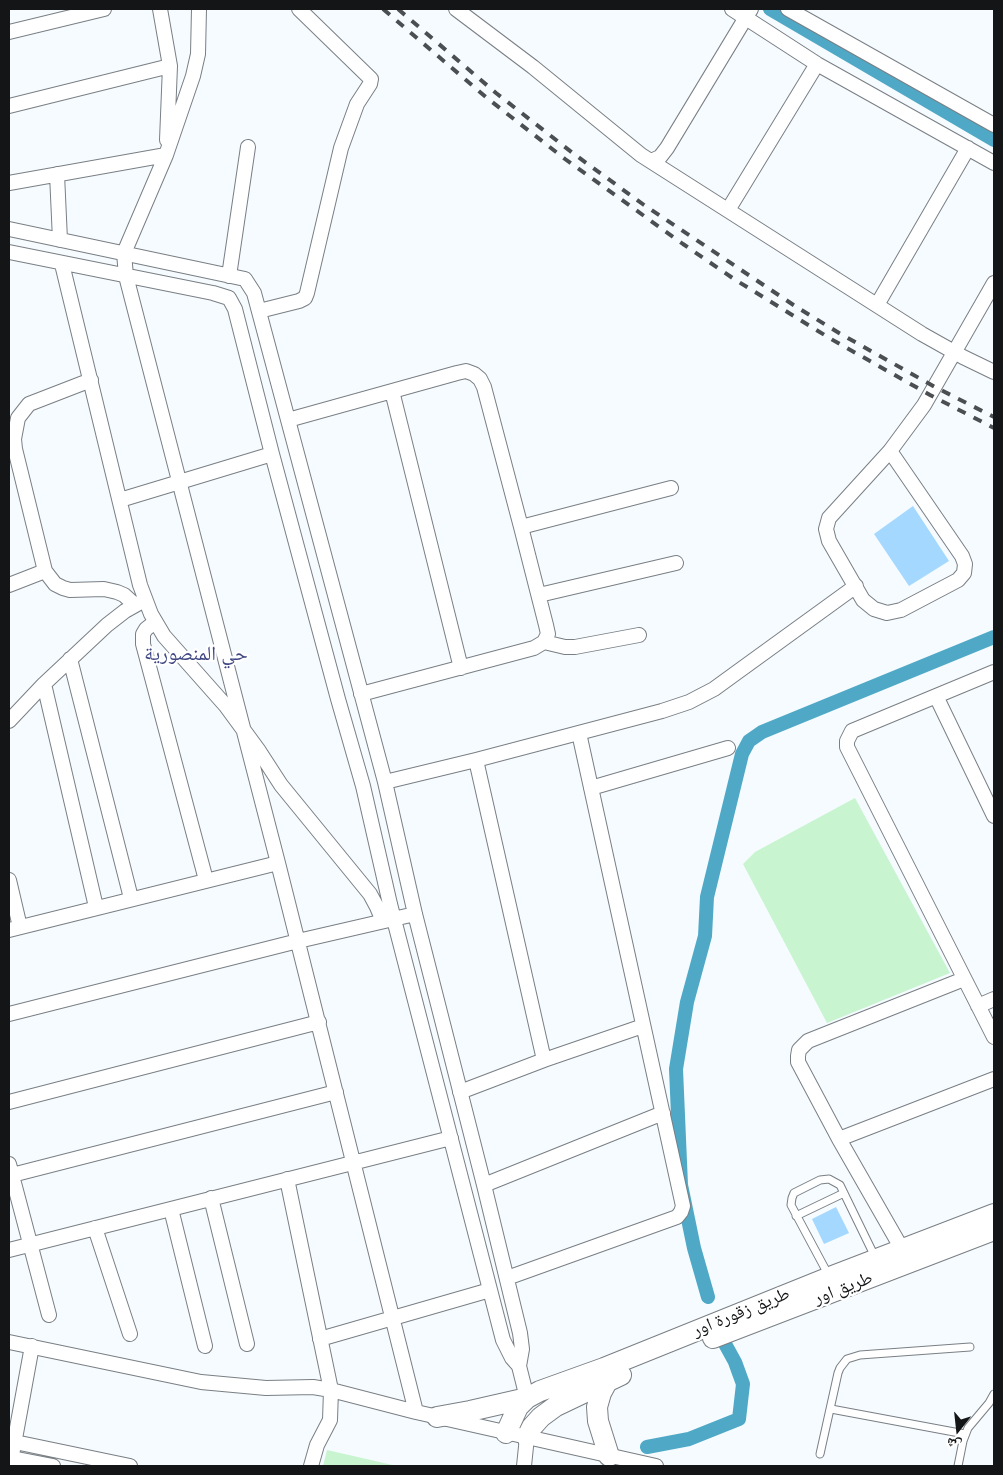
<!DOCTYPE html>
<html>
<head>
<meta charset="utf-8">
<style>
  body { margin:0 }
  #map { position:relative; width:1003px; height:1475px; overflow:hidden; background:#f5fbff; font-family:Montserrat,"Noto Naskh Arabic",sans-serif }
  canvas { display:block }
  .frame { position:absolute; inset:0; border:10px solid #131517; pointer-events:none }
  .north { position:absolute; left:933px; top:1405px; width:50px; height:50px; -webkit-text-stroke:4px #fff; paint-order:stroke; rotate:196deg; font-size:14px; font-weight:700; line-height:20px; text-align:center; color:#131517 }
  .north::after { content:''; display:block; margin:auto; width:18px; height:22px; background:#131517; clip-path:polygon(50% 0,100% 100%,50% 72%,0 100%) }
</style>
</head>
<body>
<div id="map">
<canvas width="1003" height="1475"></canvas>
<div class="frame"></div>
<div class="north">ش</div>
</div>
<script>
const ctx = document.querySelector('canvas').getContext('2d');
ctx.lineJoin = 'round';
function fillPath(path, color) { ctx.fillStyle = color; ctx.fill(path, 'evenodd'); }
const poly = rows => new Path2D(rows.map(r => 'M' + r).join(''));
function stroke(path, color, width, dash) { ctx.strokeStyle = color; ctx.lineWidth = width; ctx.lineCap = dash ? 'butt' : 'round'; ctx.setLineDash(dash || []); ctx.stroke(path); }
function drawText(font, color, halo, rows, align = 'center') {
  ctx.font = font + ' Montserrat,"Noto Naskh Arabic",sans-serif'; ctx.lineWidth = 4.5; ctx.setLineDash([]); ctx.textBaseline = 'middle'; ctx.strokeStyle = halo; ctx.fillStyle = color; for (const [text, x, y, turn = 0] of rows) {
    ctx.save(); ctx.translate(x, y); ctx.rotate((+turn || 0) * Math.PI / 180); ctx.textAlign = isNaN(turn) ? turn : align; if (halo) ctx.strokeText(text, 0, 0); ctx.fillText(text, 0, 0); ctx.restore();
  }
}
fillPath(poly([
  [855,798,950,973,827,1023,743,864,755,852],
  [327,1450,397,1466,323,1466]
]), '#c8f4cf');
stroke(poly([
  [770,9,994,140],
  [708,1297,694,1248,681,1185,676,1069,687,1002,705,936,707,897,742,754,749,741,762,732,994,637],
  [647,1447,689,1439,739,1419,743,1384,735,1362,724,1342]
]), '#4fa9c6', 14);
fillPath(poly([
  [913,506,949,561,909,586,874,534],
  [836,1207,849,1233,824,1244,812,1219]
]), '#a4d8fe');
const service = poly([
  [796,1216,844,1193],
  [829,1276,791,1205,792,1198,794,1193,820,1180,829,1179,840,1185,876,1259],
  [831,1409,965,1434],
  [820,1454,838,1373,840,1368,847,1359,860,1355,970,1347],
  [958,1466,963,1441,968,1428,989,1403,994,1394]
]);
const minor = poly([
  [160,9,170,66,167,140],
  [199,9,198,54,193,76,166,155,124,253,126,276,278,863,416,1412],
  [456,9,533,67,641,155,922,334,963,357,994,372],
  [732,9,817,64,994,163],
  [788,9,994,125],
  [9,32,104,9],
  [9,106,170,66],
  [651,161,660,157,667,148,751,9],
  [57,174,60,240],
  [9,183,166,155],
  [728,210,817,64],
  [9,229,245,279,254,293,385,782,415,914,484,1185,520,1333,522,1349,519,1366],
  [9,252,213,293,229,298,235,309,272,454,338,699,363,786,390,904,503,1340,512,1358,519,1366,527,1398],
  [62,264,140,585,151,614,164,636,226,706,259,751,281,785,370,894,377,907,383,921],
  [229,276,248,147],
  [877,305,968,148],
  [259,311,299,301,305,298,307,293,341,148,357,104,370,84,371,79,299,9],
  [91,380,29,404,18,418,14,439,15,449,45,571,55,584,63,588,70,590,104,589,117,592,124,595,135,605],
  [392,391,461,668],
  [288,420,457,373,466,371,474,374,480,379,484,387,521,527,546,625,548,634,544,642,534,648,361,694],
  [890,451,962,556,965,564,964,573,958,580,901,610,887,613,874,609,863,600,829,541,826,529,829,518,890,451,924,405,994,283],
  [120,500,272,454],
  [521,527,671,488],
  [9,585,45,571],
  [539,595,676,563],
  [155,622,146,629,143,634,143,644,206,880],
  [544,642,565,647,575,647,639,635],
  [70,659,131,898],
  [994,672,852,731,847,741,847,747,994,1037],
  [44,684,96,907],
  [936,696,994,816],
  [9,721,44,684,107,625,125,611,141,602],
  [476,760,544,1060],
  [385,782,476,760,662,711,689,702,714,689,736,673,856,586],
  [591,788,728,748],
  [9,880,20,927],
  [9,930,278,863],
  [978,1006,994,999],
  [9,1014,298,941,415,914],
  [460,1092,544,1060,643,1026],
  [9,1102,319,1022],
  [839,1139,994,1079],
  [9,1164,49,1315],
  [12,1175,336,1092],
  [287,1179,331,1390,330,1420,317,1445,311,1466],
  [484,1185,663,1113],
  [211,1198,247,1344],
  [171,1209,205,1346],
  [95,1228,130,1334],
  [902,1249,839,1139,798,1062,798,1056,799,1050,808,1041,964,979],
  [9,1250,451,1138],
  [507,1278,677,1217,681,1212,683,1206,579,733],
  [320,1339,490,1290],
  [9,1342,201,1382,266,1388,313,1387,331,1390,416,1412,656,1466],
  [15,1442,130,1466],
  [12,1458,53,1466],
  [10,1466,32,1346],
  [524,1466,527,1437]
]);
const secondary = poly([
  [713,1338,994,1230],
  [607,1375,608,1380,601,1393,597,1407,598,1421,609,1456],
  [437,1417,470,1411,527,1398],
  [506,1433,518,1407,527,1398,540,1391,604,1368,830,1277,994,1214],
  [527,1437,532,1427,541,1417,556,1406,621,1375]
]);
stroke(service, '#797f84', 9);
stroke(minor, '#797f84', 16);
stroke(secondary, '#797f84', 22);
stroke(service, '#fff', 7);
stroke(minor, '#fff', 14);
stroke(secondary, '#fff', 20);
stroke(poly([
  [383,9,487,98,565,159,683,244,734,279,831,339,930,395,994,428],
  [398,9,496,93,574,154,644,205,795,306,839,333,935,387,994,417]
]), '#4c4f51', 4, [9, 9]);
drawText('18px', '#131517', '#fff', [
  ["طريق اور",843,1288,-21],
  ["طريق زقورة اور",741,1312,-22]
]);
drawText('20px', '#3f4783', '#fff', [
  ["حي المنصورية",196,654]
]);
</script>
</body>
</html>
